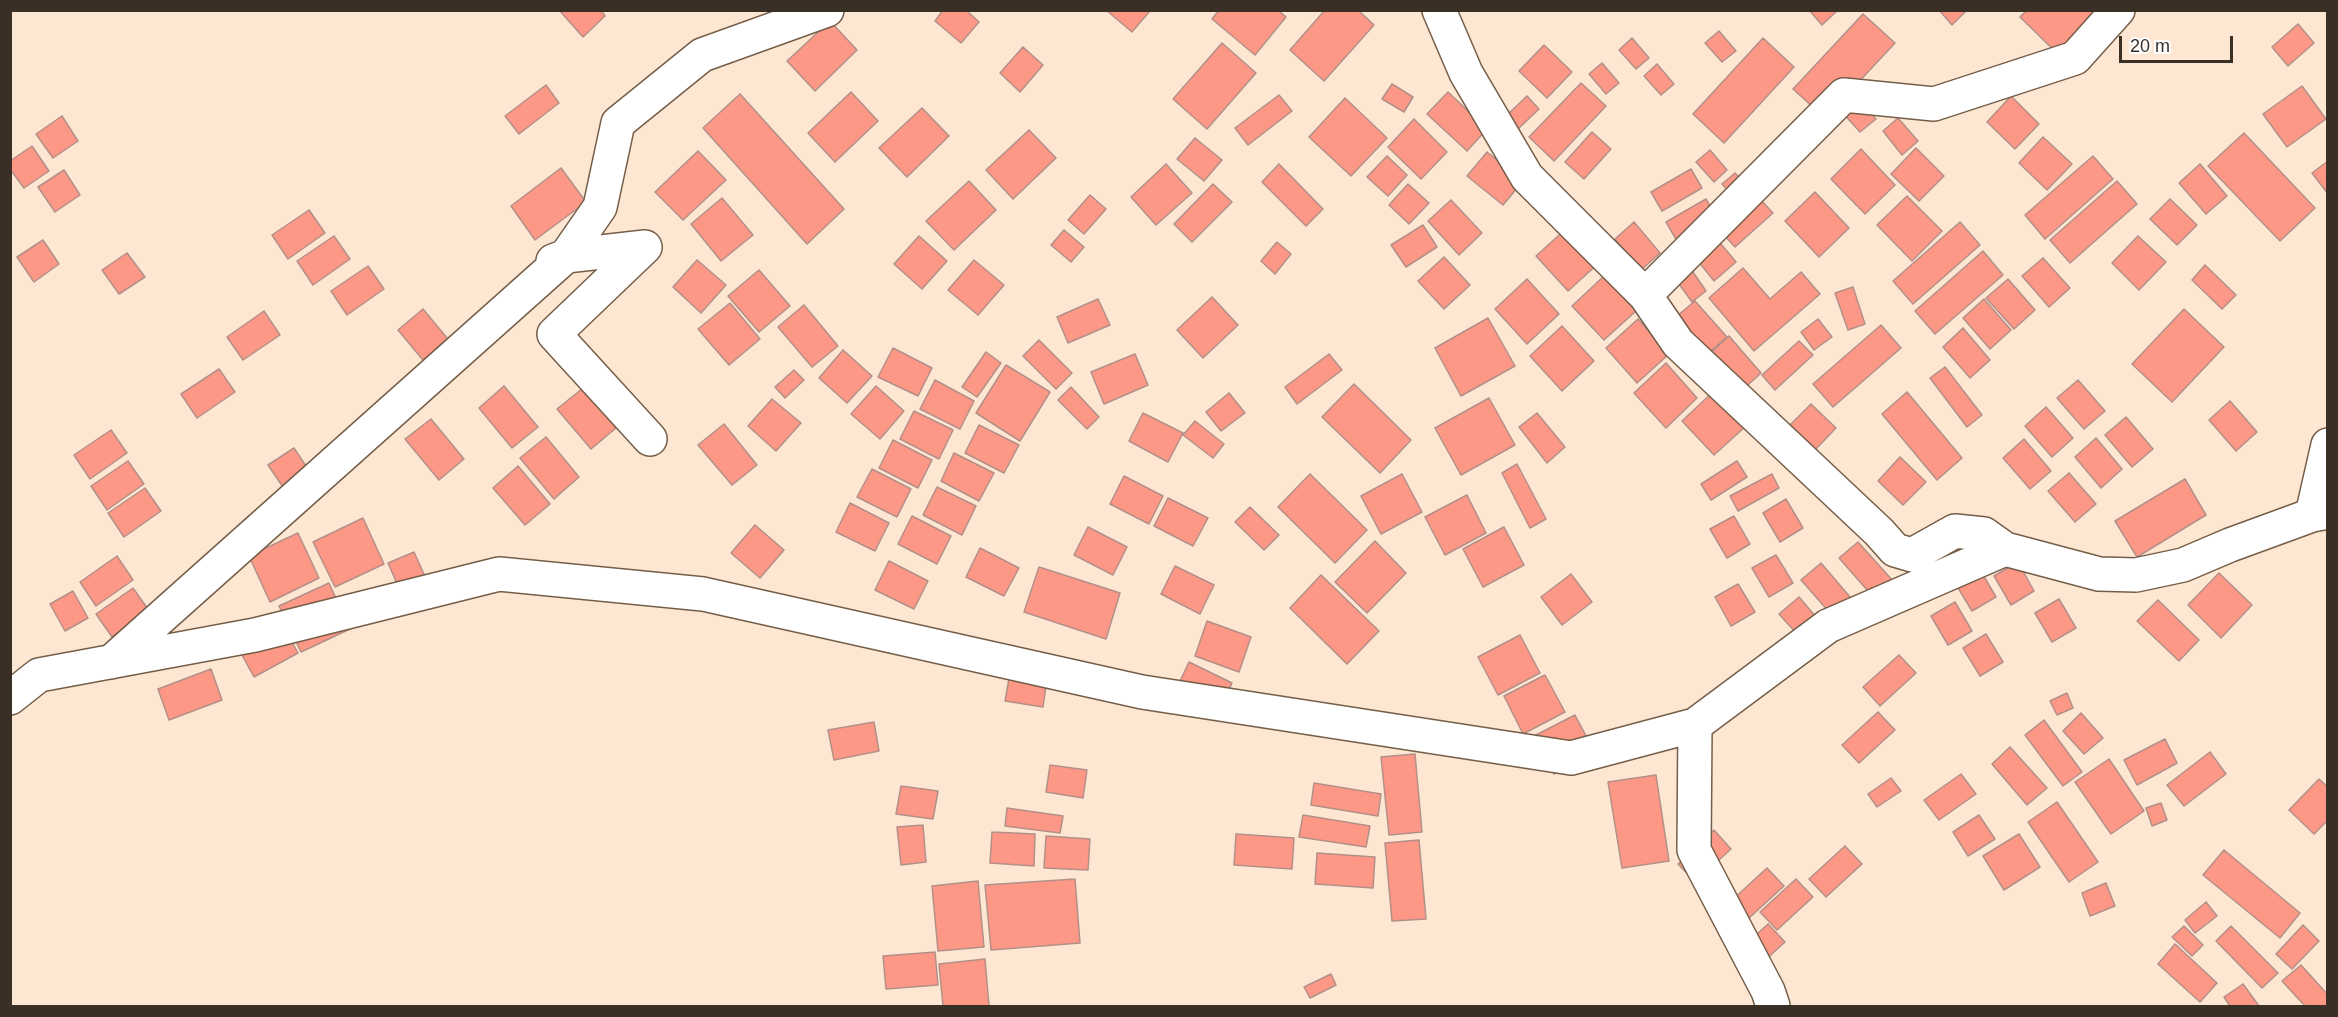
<!DOCTYPE html>
<html>
<head>
<meta charset="utf-8">
<style>
  body { margin:0 }
  #map { position:relative; width:2338px; height:1017px; overflow:hidden; background:#fde7d3; font-family:Helvetica,sans-serif }
  canvas { display:block }
  .frame { position:absolute; inset:0; border:12px solid #392f25; pointer-events:none }
  .scale { position:absolute; left:2119px; top:36px; width:114px; height:27px; box-sizing:border-box; border:3px solid #392f25; border-top:0; padding-left:8px; font-size:18px; line-height:21px; white-space:nowrap; color:#392f25; -webkit-text-stroke:4px #fff; paint-order:stroke }
</style>
</head>
<body>
<div id="map">
<canvas width="2338" height="1017"></canvas>
<div class="frame"></div>
<div class="scale">20 m</div>
</div>
<script>
const ctx = document.querySelector('canvas').getContext('2d');
ctx.lineJoin = 'round';
function fillPath(path, color) { ctx.fillStyle = color; ctx.fill(path, 'evenodd'); }
const poly = rows => new Path2D(rows.map(r => 'M' + r).join(''));
function stroke(path, color, width, dash) { ctx.strokeStyle = color; ctx.lineWidth = width; ctx.lineCap = dash ? 'butt' : 'round'; ctx.setLineDash(dash || []); ctx.stroke(path); }
const building = poly([
  [559,10,601,10,605,16,583,37,559,10],
  [943,10,966,10,979,22,961,43,935,21,943,10],
  [1106,10,1149,10,1150,11,1132,32,1106,10],
  [1219,10,1278,10,1286,17,1255,55,1212,19,1219,10],
  [1325,10,1358,10,1374,25,1324,81,1290,50,1325,10],
  [1809,10,1838,10,1822,25,1809,10],
  [1939,10,1967,10,1952,25,1939,10],
  [2027,10,2100,10,2068,64,2020,17,2027,10],
  [1863,14,1895,43,1825,118,1793,89,1863,14],
  [830,21,857,50,815,91,787,61,830,21],
  [2298,24,2314,43,2288,66,2272,47,2298,24],
  [1719,31,1736,51,1722,62,1705,43,1719,31],
  [1632,38,1649,58,1636,69,1619,50,1632,38],
  [1763,38,1794,67,1724,143,1693,114,1763,38],
  [1222,43,1256,73,1207,129,1173,99,1222,43],
  [1544,45,1572,72,1547,98,1519,71,1544,45],
  [1023,47,1043,65,1020,92,1000,73,1023,47],
  [1602,63,1619,83,1606,94,1589,74,1602,63],
  [1657,64,1674,84,1661,95,1644,76,1657,64],
  [1581,83,1606,106,1554,161,1529,137,1581,83],
  [1392,84,1413,97,1404,112,1382,99,1392,84],
  [546,85,559,103,519,134,505,116,546,85],
  [2302,86,2326,119,2287,147,2263,114,2302,86],
  [851,92,878,121,835,162,808,133,851,92],
  [1448,92,1487,129,1467,151,1427,114,1448,92],
  [740,94,844,209,807,244,703,128,740,94],
  [1279,95,1292,111,1248,145,1235,128,1279,95],
  [1527,96,1539,109,1518,129,1506,116,1527,96],
  [1856,96,1876,119,1860,132,1840,110,1856,96],
  [2011,96,2039,124,2015,149,1987,122,2011,96],
  [1345,98,1387,138,1351,176,1309,137,1345,98],
  [922,108,949,136,907,177,879,148,922,108],
  [62,116,78,141,53,158,36,134,62,116],
  [1898,118,1918,141,1902,155,1883,131,1898,118],
  [1414,119,1447,152,1421,179,1388,147,1414,119],
  [1029,130,1056,158,1013,199,986,170,1029,130],
  [1592,132,1611,149,1584,179,1565,162,1592,132],
  [2244,133,2315,208,2280,241,2208,166,2244,133],
  [2043,137,2072,164,2047,190,2019,163,2043,137],
  [1195,138,1222,160,1204,181,1177,159,1195,138],
  [32,146,49,171,24,188,10,169,10,161,32,146],
  [1916,148,1944,176,1919,201,1891,174,1916,148],
  [1861,149,1895,185,1865,214,1831,179,1861,149],
  [1710,150,1727,170,1714,182,1696,162,1710,150],
  [698,151,726,180,683,220,655,192,698,151],
  [1487,152,1523,181,1503,205,1467,176,1487,152],
  [1387,156,1407,175,1388,196,1367,177,1387,156],
  [2093,156,2113,179,2045,239,2025,215,2093,156],
  [2328,161,2328,194,2312,173,2328,161],
  [1166,164,1192,193,1156,225,1131,197,1166,164],
  [1279,164,1323,209,1306,226,1262,182,1279,164],
  [2200,164,2227,196,2206,214,2179,183,2200,164],
  [561,168,586,202,535,240,511,206,561,168],
  [1691,169,1702,188,1662,211,1651,192,1691,169],
  [64,170,80,195,55,212,38,187,64,170],
  [1735,173,1753,192,1740,204,1722,184,1735,173],
  [969,181,996,210,954,250,926,221,969,181],
  [2117,181,2137,204,2070,263,2050,240,2117,181],
  [1213,184,1232,202,1192,242,1174,224,1213,184],
  [1408,184,1429,203,1409,224,1389,205,1408,184],
  [1815,192,1849,228,1819,257,1785,221,1815,192],
  [1090,195,1106,209,1084,234,1068,220,1090,195],
  [1907,196,1942,231,1912,261,1877,225,1907,196],
  [722,198,753,235,721,261,691,224,722,198],
  [1759,198,1773,213,1735,247,1722,233,1759,198],
  [1706,199,1717,218,1677,241,1666,222,1706,199],
  [2170,199,2197,225,2177,245,2150,219,2170,199],
  [1451,200,1482,233,1459,255,1428,221,1451,200],
  [309,210,325,233,288,259,272,235,309,210],
  [1634,222,1660,253,1641,270,1615,239,1634,222],
  [1960,222,1980,245,1913,304,1893,281,1960,222],
  [1423,225,1437,247,1406,267,1391,245,1423,225],
  [1568,227,1600,262,1568,291,1536,256,1568,227],
  [1064,230,1084,247,1071,262,1051,245,1064,230],
  [334,236,350,259,313,285,297,261,334,236],
  [919,236,947,261,922,289,894,264,919,236],
  [2138,236,2166,262,2139,290,2112,263,2138,236],
  [1716,238,1736,262,1714,281,1694,256,1716,238],
  [43,240,59,264,34,282,17,257,43,240],
  [1277,242,1291,254,1275,274,1261,261,1277,242],
  [1983,251,2003,275,1935,334,1915,311,1983,251],
  [127,253,145,277,119,294,102,270,127,253],
  [1444,257,1470,285,1444,309,1418,281,1444,257],
  [2043,258,2070,288,2049,307,2022,276,2043,258],
  [1684,259,1706,291,1692,302,1669,270,1684,259],
  [697,260,726,285,701,313,673,287,697,260],
  [974,260,1004,285,978,315,948,290,974,260],
  [2205,265,2236,295,2222,309,2192,280,2205,265],
  [368,266,384,289,347,315,331,291,368,266],
  [1743,268,1770,299,1801,272,1820,294,1754,351,1709,298,1743,268],
  [759,270,790,306,759,332,728,296,759,270],
  [1604,276,1636,311,1604,340,1572,306,1604,276],
  [1527,279,1559,314,1527,344,1495,309,1527,279],
  [2008,279,2035,310,2014,329,1986,298,2008,279],
  [1853,287,1865,324,1848,330,1835,293,1853,287],
  [1212,297,1238,325,1203,358,1177,330,1212,297],
  [1098,299,1110,325,1068,343,1057,317,1098,299],
  [1984,299,2011,330,1990,349,1963,318,1984,299],
  [1695,301,1727,337,1703,358,1671,321,1695,301],
  [730,303,760,339,729,365,698,329,730,303],
  [804,305,838,346,812,367,778,327,804,305],
  [423,309,457,350,432,371,398,330,423,309],
  [2184,309,2224,347,2172,402,2132,364,2184,309],
  [264,311,280,335,243,360,227,337,264,311],
  [1488,318,1515,366,1461,396,1435,348,1488,318],
  [1638,319,1669,354,1637,383,1606,348,1638,319],
  [1818,319,1832,337,1814,350,1801,332,1818,319],
  [1881,325,1901,348,1833,407,1813,384,1881,325],
  [1562,326,1594,361,1562,391,1530,356,1562,326],
  [1963,328,1990,360,1970,378,1943,347,1963,328],
  [1729,336,1761,373,1738,394,1706,357,1729,336],
  [1039,340,1072,373,1056,389,1023,356,1039,340],
  [1799,341,1813,355,1775,390,1762,375,1799,341],
  [893,348,932,368,918,396,878,377,893,348],
  [843,350,872,376,847,403,819,378,843,350],
  [986,352,1001,363,977,397,962,387,986,352],
  [1135,354,1148,385,1104,404,1091,372,1135,354],
  [1329,354,1342,370,1297,404,1285,387,1329,354],
  [1666,363,1697,398,1666,428,1634,393,1666,363],
  [1006,365,1050,392,1020,441,976,413,1006,365],
  [1945,367,1982,415,1967,427,1930,378,1945,367],
  [219,369,235,392,197,418,181,394,219,369],
  [794,370,804,380,785,398,775,387,794,370],
  [935,380,974,401,960,429,920,409,935,380],
  [2078,380,2105,411,2084,429,2057,398,2078,380],
  [1354,384,1411,440,1380,473,1322,417,1354,384],
  [504,386,538,427,512,448,479,408,504,386],
  [876,386,904,411,880,439,851,414,876,386],
  [1071,387,1099,417,1087,429,1058,400,1071,387],
  [583,388,616,428,591,449,557,409,583,388],
  [1714,391,1746,426,1714,455,1682,421,1714,391],
  [1907,392,1962,458,1937,480,1882,414,1907,392],
  [1229,393,1245,413,1221,431,1206,412,1229,393],
  [1489,398,1515,445,1461,475,1435,428,1489,398],
  [772,399,801,423,776,451,748,426,772,399],
  [2230,401,2257,432,2236,451,2209,420,2230,401],
  [1811,404,1836,428,1814,451,1789,426,1811,404],
  [2046,407,2073,438,2052,457,2025,426,2046,407],
  [914,411,953,430,939,459,900,439,914,411],
  [1143,413,1183,433,1168,462,1129,441,1143,413],
  [1537,413,1565,447,1547,463,1519,427,1537,413],
  [2126,417,2153,449,2132,467,2105,435,2126,417],
  [431,419,464,459,439,480,405,439,431,419],
  [1195,421,1224,444,1213,458,1183,435,1195,421],
  [724,424,757,465,732,485,698,445,724,424],
  [979,425,1019,445,1004,473,965,453,979,425],
  [111,430,127,453,90,479,74,455,111,430],
  [546,437,579,477,554,499,520,458,546,437],
  [2096,438,2122,469,2101,488,2075,457,2096,438],
  [2024,439,2051,471,2030,489,2003,458,2024,439],
  [893,440,932,460,918,488,879,468,893,440],
  [294,448,310,472,285,490,268,465,294,448],
  [954,453,994,473,979,501,941,481,954,453],
  [1900,457,1926,482,1903,505,1878,481,1900,457],
  [128,461,144,484,107,510,91,486,128,461],
  [1737,461,1747,477,1711,500,1701,484,1737,461],
  [1517,464,1546,519,1530,528,1502,473,1517,464],
  [518,466,550,504,525,525,493,488,518,466],
  [872,469,911,489,897,517,857,497,872,469],
  [2069,473,2096,504,2075,522,2048,491,2069,473],
  [1310,474,1367,530,1335,563,1278,507,1310,474],
  [1402,474,1422,512,1381,534,1361,496,1402,474],
  [1772,474,1779,488,1738,511,1730,496,1772,474],
  [1124,476,1163,496,1149,524,1110,504,1124,476],
  [2185,479,2206,515,2137,557,2115,521,2185,479],
  [937,487,976,506,962,535,923,515,937,487],
  [145,488,161,511,124,537,108,513,145,488],
  [1467,495,1486,533,1445,555,1425,517,1467,495],
  [1168,498,1208,518,1193,546,1154,526,1168,498],
  [1786,499,1803,528,1780,542,1763,513,1786,499],
  [850,503,889,523,875,551,836,532,850,503],
  [1250,507,1279,535,1264,550,1235,522,1250,507],
  [912,516,951,536,937,564,898,544,912,516],
  [1734,516,1750,544,1727,558,1710,529,1734,516],
  [363,518,384,564,335,587,313,542,363,518],
  [755,525,784,550,760,578,731,553,755,525],
  [1088,527,1127,547,1113,575,1074,555,1088,527],
  [1504,527,1524,565,1483,587,1463,549,1504,527],
  [298,533,319,578,270,602,249,556,298,533],
  [1375,541,1406,573,1367,613,1335,582,1375,541],
  [1858,542,1894,582,1875,599,1839,558,1858,542],
  [980,548,1019,568,1004,596,966,577,980,548],
  [414,552,428,583,402,595,388,563,414,552],
  [1776,555,1793,583,1769,597,1752,568,1776,555],
  [117,556,133,580,96,606,80,582,117,556],
  [889,561,928,581,914,609,875,590,889,561],
  [2018,562,2034,591,2011,605,1994,576,2018,562],
  [1821,563,1856,604,1837,621,1801,580,1821,563],
  [1175,566,1214,585,1200,614,1161,594,1175,566],
  [1039,567,1120,593,1106,639,1024,612,1039,567],
  [1979,568,1996,597,1972,611,1955,583,1979,568],
  [2219,573,2252,605,2221,638,2188,605,2219,573],
  [1571,574,1592,602,1562,625,1541,597,1571,574],
  [1321,575,1379,631,1347,664,1290,608,1321,575],
  [329,583,350,629,301,652,279,606,329,583],
  [1738,584,1755,612,1731,626,1715,597,1738,584],
  [133,588,150,612,112,637,96,614,133,588],
  [73,591,88,618,65,631,50,604,73,591],
  [1799,597,1834,638,1815,654,1779,614,1799,597],
  [2059,599,2076,628,2052,642,2035,613,2059,599],
  [2158,600,2199,640,2179,661,2137,621,2158,600],
  [1955,602,1972,631,1948,645,1931,616,1955,602],
  [1207,621,1251,637,1239,672,1195,656,1207,621],
  [281,622,298,653,254,677,237,646,281,622],
  [1986,634,2003,662,1980,676,1963,648,1986,634],
  [1520,635,1540,673,1498,695,1478,657,1520,635],
  [1899,655,1916,673,1880,706,1863,687,1899,655],
  [1189,662,1232,683,1219,712,1175,692,1189,662],
  [211,669,222,700,169,720,158,689,211,669],
  [1010,673,1047,679,1043,707,1005,701,1010,673],
  [1545,675,1565,712,1523,734,1504,696,1545,675],
  [2067,693,2073,708,2057,715,2050,701,2067,693],
  [1878,712,1895,730,1859,763,1842,745,1878,712],
  [2081,713,2103,738,2084,754,2063,731,2081,713],
  [1575,715,1595,753,1554,774,1534,736,1575,715],
  [2044,720,2082,772,2063,786,2025,735,2044,720],
  [874,722,879,751,834,760,828,730,874,722],
  [2165,739,2177,763,2137,785,2124,760,2165,739],
  [2010,747,2047,788,2027,805,1992,764,2010,747],
  [2210,752,2226,774,2184,806,2167,785,2210,752],
  [1415,754,1422,832,1389,835,1381,757,1415,754],
  [2109,759,2144,811,2111,834,2075,782,2109,759],
  [1050,765,1087,770,1083,798,1046,792,1050,765],
  [1961,774,1976,794,1939,820,1924,800,1961,774],
  [1656,775,1669,861,1622,868,1608,782,1656,775],
  [1891,778,1901,791,1877,807,1868,794,1891,778],
  [2319,779,2328,787,2328,820,2314,834,2289,810,2319,779],
  [1314,783,1381,794,1378,816,1311,805,1314,783],
  [901,786,938,791,933,819,896,814,901,786],
  [2057,802,2098,862,2069,882,2028,822,2057,802],
  [2161,803,2167,820,2152,826,2146,808,2161,803],
  [1007,808,1063,816,1060,833,1005,826,1007,808],
  [1303,815,1370,826,1366,847,1299,837,1303,815],
  [1979,815,1995,839,1968,856,1953,832,1979,815],
  [923,825,926,862,901,865,897,827,923,825],
  [1714,830,1731,849,1695,882,1678,864,1714,830],
  [992,832,1035,834,1034,866,990,863,992,832],
  [1236,834,1294,838,1292,869,1234,865,1236,834],
  [2019,834,2040,867,2004,890,1983,856,2019,834],
  [1046,836,1090,839,1088,870,1044,868,1046,836],
  [1419,840,1426,919,1392,921,1385,843,1419,840],
  [1845,846,1862,864,1826,897,1809,879,1845,846],
  [2224,850,2300,913,2280,938,2203,875,2224,850],
  [1317,853,1375,857,1373,888,1315,884,1317,853],
  [1767,868,1784,886,1748,919,1731,901,1767,868],
  [1075,879,1080,943,991,950,985,885,1075,879],
  [1796,879,1813,897,1777,930,1760,912,1796,879],
  [978,881,984,947,938,951,932,886,978,881],
  [2106,883,2115,906,2090,916,2082,893,2106,883],
  [2206,902,2217,916,2195,933,2185,920,2206,902],
  [1768,924,1785,942,1749,975,1732,957,1768,924],
  [2303,925,2319,941,2292,969,2276,954,2303,925],
  [2184,926,2203,945,2192,956,2172,937,2184,926],
  [2231,926,2278,973,2262,988,2216,941,2231,926],
  [2175,944,2217,983,2200,1002,2158,964,2175,944],
  [935,952,938,985,886,989,883,956,935,952],
  [985,959,989,1006,943,1006,939,964,985,959],
  [2301,965,2328,995,2328,1006,2305,1006,2282,981,2301,965],
  [1331,974,1336,985,1310,998,1304,987,1331,974],
  [2243,984,2259,1006,2230,1006,2224,997,2243,984]
]);
fillPath(building, '#fd9886');
stroke(building, '#b38f88', 1.5);
const minor = poly([
  [1439,10,1466,73,1527,177,1645,295,1678,343,1879,532,1895,550,1912,555,1955,531,1984,534,2005,549,2099,574,2136,575,2183,565,2230,545,2312,515,2328,512],
  [553,261,566,256,600,207,618,123,702,55,827,10],
  [1645,295,1844,95,1934,104,2075,58,2118,10],
  [2312,515,2328,445],
  [111,662,566,256,645,247,554,334,650,439],
  [10,698,39,675,255,635,499,574,703,594,1142,692,1571,758,1695,725,1828,626,2005,549],
  [1695,725,1694,850,1768,991,1773,1006]
]);
stroke(minor, '#755e48', 36);
stroke(minor, '#fff', 33);
</script>
</body>
</html>
